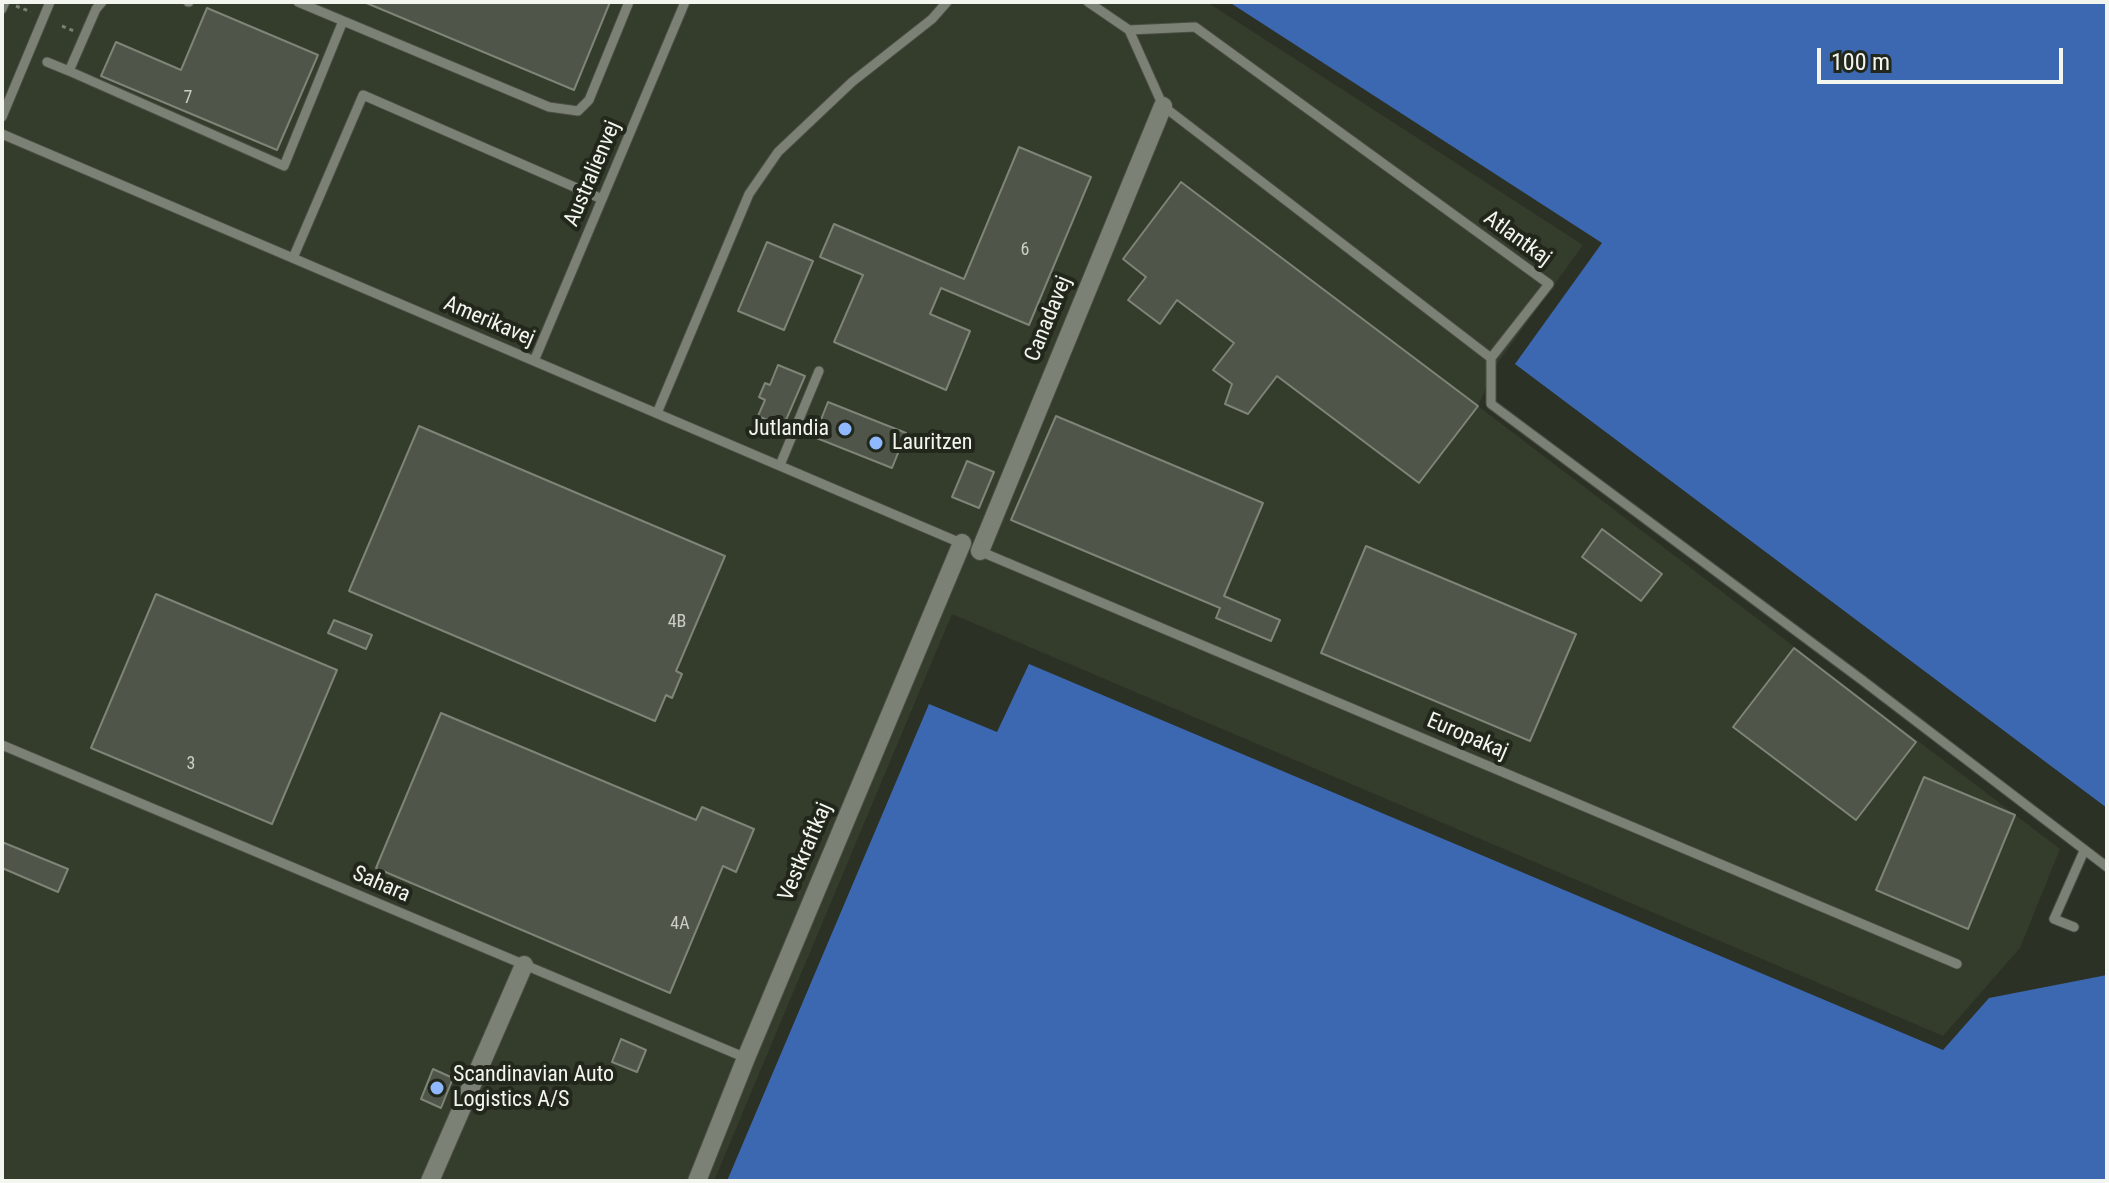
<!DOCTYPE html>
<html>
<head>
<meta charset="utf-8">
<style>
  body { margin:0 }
  #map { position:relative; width:2109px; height:1183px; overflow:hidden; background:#2c3126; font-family:"Roboto Condensed",sans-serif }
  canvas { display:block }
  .frame { position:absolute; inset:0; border:4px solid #f3f6ef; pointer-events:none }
  .scale { position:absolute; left:1817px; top:48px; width:246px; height:36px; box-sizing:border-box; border:4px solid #f3f6ef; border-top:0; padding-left:10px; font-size:24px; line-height:28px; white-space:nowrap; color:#f3f6ef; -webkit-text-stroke:6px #22271c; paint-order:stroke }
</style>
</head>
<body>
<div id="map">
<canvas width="2109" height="1183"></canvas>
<div class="frame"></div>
<div class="scale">100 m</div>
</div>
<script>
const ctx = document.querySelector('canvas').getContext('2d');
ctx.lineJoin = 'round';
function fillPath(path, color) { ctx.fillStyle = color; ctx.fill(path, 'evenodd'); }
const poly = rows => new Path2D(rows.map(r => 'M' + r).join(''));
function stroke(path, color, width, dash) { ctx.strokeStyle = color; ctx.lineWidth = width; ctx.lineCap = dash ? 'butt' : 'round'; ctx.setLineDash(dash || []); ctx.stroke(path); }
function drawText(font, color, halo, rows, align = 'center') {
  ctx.font = font + ' "Roboto Condensed",sans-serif'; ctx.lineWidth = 8; ctx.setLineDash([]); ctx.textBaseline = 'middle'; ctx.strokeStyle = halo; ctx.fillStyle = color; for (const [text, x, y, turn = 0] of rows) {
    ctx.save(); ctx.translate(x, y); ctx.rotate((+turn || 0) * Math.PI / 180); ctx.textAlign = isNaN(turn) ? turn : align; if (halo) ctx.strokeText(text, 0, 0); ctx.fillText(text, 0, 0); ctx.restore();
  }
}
fillPath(poly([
  [2,2,1207,2,1583,245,1497,364,1478,406,2060,849,2020,948,1943,1036,952,614,714,1181,2,1181]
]), '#343c2b');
fillPath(poly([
  [1229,2,2107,2,2107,808,1515,364,1602,243],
  [1029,664,1943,1050,1989,998,2107,975,2107,1181,727,1181,929,704,997,732]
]), '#3c68b2');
const building = poly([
  [364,2,610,2,574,90,364,2],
  [207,8,318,55,277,150,101,76,116,42,181,70,207,8],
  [1019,147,1091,177,1029,325,941,288,930,314,970,331,946,390,834,342,863,275,820,257,834,224,964,279,1019,147],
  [1181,182,1478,406,1419,483,1277,376,1248,414,1225,404,1232,384,1213,370,1234,343,1177,300,1160,324,1128,300,1146,277,1123,259,1181,182],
  [767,242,813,261,784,330,738,311,767,242],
  [778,365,805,376,783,427,758,416,765,400,759,397,765,383,770,385,778,365],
  [828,402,906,433,892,468,814,437,828,402],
  [1056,416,1263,503,1224,596,1280,620,1271,641,1216,618,1220,608,1011,520,1056,416],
  [419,426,725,556,676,671,682,674,672,698,666,695,655,721,349,591,419,426],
  [967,461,994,472,979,508,952,497,967,461],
  [1602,529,1662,574,1641,601,1582,557,1602,529],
  [1366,546,1576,634,1530,741,1321,653,1366,546],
  [156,594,337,670,272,824,91,748,156,594],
  [334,620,372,635,366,649,328,633,334,620],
  [1794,648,1916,742,1856,820,1733,727,1794,648],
  [441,713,696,820,702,807,754,829,736,872,723,866,670,993,376,868,441,713],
  [1924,777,2015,815,1968,929,1876,890,1924,777],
  [2,842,68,869,58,892,2,868,2,842],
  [621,1039,646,1050,637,1072,612,1062,621,1039],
  [433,1069,453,1078,441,1108,421,1099,433,1069]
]);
fillPath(building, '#4f5548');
stroke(building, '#7e8578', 2);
const service = poly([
  [102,2,96,9,69,71,284,166,343,21],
  [188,2,189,2],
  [298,2,549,107,578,111,589,100,629,2],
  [1088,2,1129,30,1163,106,1491,358,1549,284,1195,27,1129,30],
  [2,9,5,2],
  [47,62,69,71],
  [2,117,50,2],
  [2,134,963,544],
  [293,258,363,95,602,199],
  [1491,358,1491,404,1862,680,2107,867],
  [534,361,685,2],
  [657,413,749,194,778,152,852,82,932,19,947,2],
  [780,465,819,371],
  [977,550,1957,964],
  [2,745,746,1058],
  [2074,927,2054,919,2084,851]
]);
const minor = poly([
  [980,551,1163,106],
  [430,1181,524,965],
  [697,1181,746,1058,962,543]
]);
stroke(service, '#4a4e45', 11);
stroke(minor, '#4a4e45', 20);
stroke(poly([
  [16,6,31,12],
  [62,26,74,31]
]), '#7a7e75', 3, [4, 4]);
stroke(service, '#7b8275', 9);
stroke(minor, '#7b8275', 18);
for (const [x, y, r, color] of [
  [845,429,8,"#8fb8fd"],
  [876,443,8,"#8fb8fd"],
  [437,1088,8,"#8fb8fd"]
]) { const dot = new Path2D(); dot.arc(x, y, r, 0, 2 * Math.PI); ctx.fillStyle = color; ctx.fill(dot); stroke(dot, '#22271c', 3); }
drawText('18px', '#cacec5', null, [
  ["7",188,98],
  ["6",1025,250],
  ["4B",677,622],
  ["3",191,764],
  ["4A",680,924]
]);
drawText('22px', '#f3f6ef', '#22271c', [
  ["Australienvej",593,174,-67],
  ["Atlantkaj",1517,239,36],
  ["Canadavej",1049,319,-68],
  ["Amerikavej",489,322,23],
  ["Europakaj",1467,737,23],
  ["Vestkraftkaj",806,852,-67],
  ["Sahara",381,885,23]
]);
drawText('22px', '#f3f6ef', '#22271c', [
  ["Jutlandia",829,429,"right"],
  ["Lauritzen",892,443],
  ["Scandinavian Auto",453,1075],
  ["Logistics A/S",453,1100]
], 'left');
</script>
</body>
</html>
